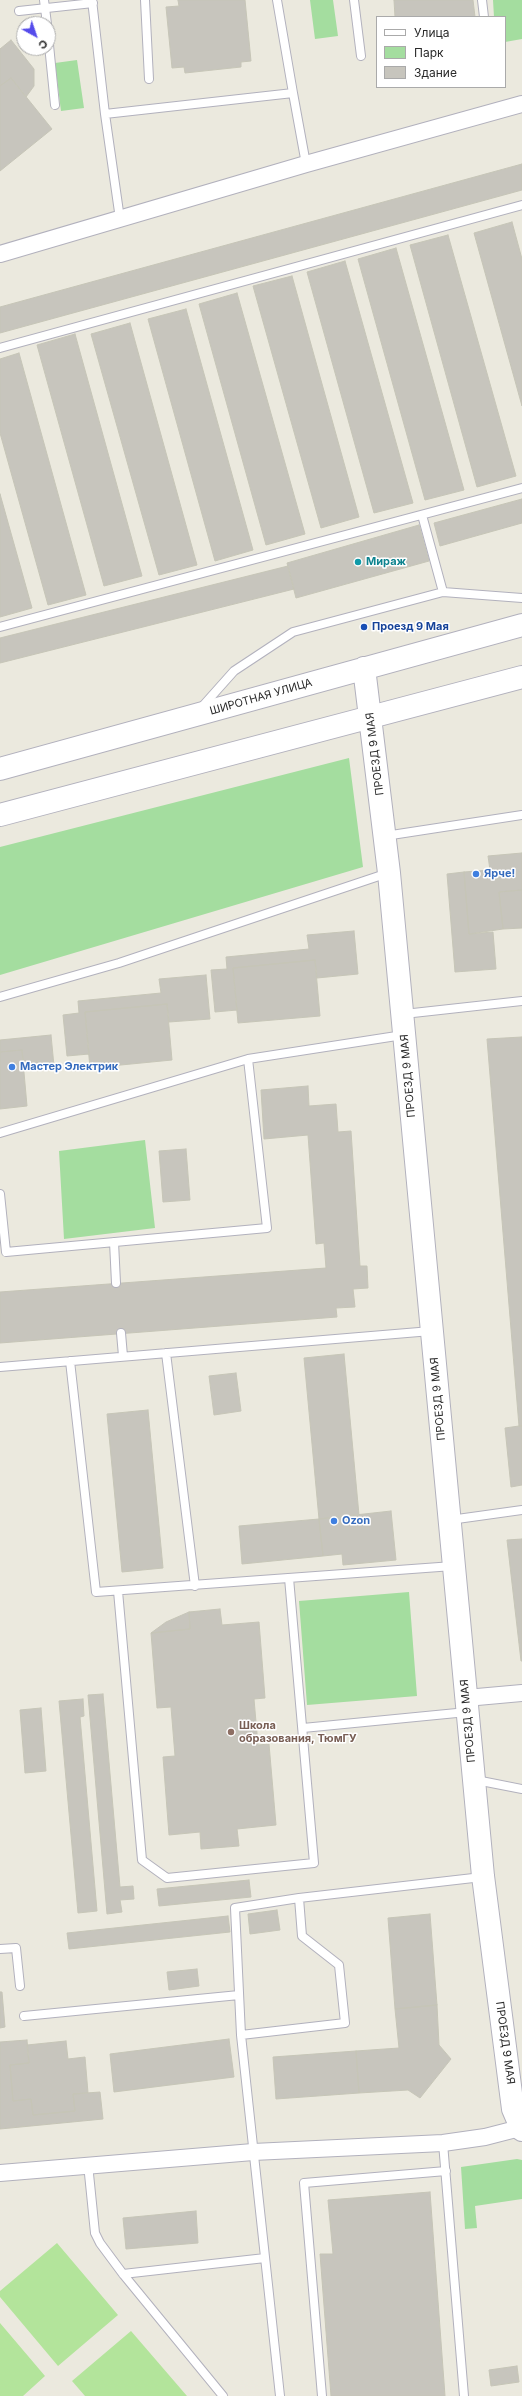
<!DOCTYPE html>
<html>
<head>
<meta charset="utf-8">
<style>
  body { margin:0 }
  #map { position:relative; width:522px; height:2396px; overflow:hidden; background:#ebe9de; font-family:Inter,sans-serif }
  canvas { display:block }
  .legend { position:absolute; left:376px; top:16px; width:130px; height:72px; box-sizing:border-box; background:#fff; border:1px solid #aaa; margin:0; padding:5px 7px; list-style:none; font-size:12px; color:#2a2a2a }
  .legend li { display:flex; align-items:center; gap:8px; height:20px }
  .legend b { width:20px; border:1px solid #aaa }
  .north { position:absolute; left:16px; top:16px; width:40px; height:40px; box-sizing:border-box; background:#fff; border:1px solid #aaa; border-radius:50%; rotate:140deg; font-size:11px; font-weight:700; line-height:16px; text-align:center; color:#2a2a2a }
  .north::after { content:''; display:block; margin:auto; width:14px; height:18px; background:#554beb; clip-path:polygon(50% 0,100% 100%,50% 72%,0 100%) }
</style>
</head>
<body>
<div id="map">
<canvas width="522" height="2396"></canvas>
<ul class="legend">
<li><b style="height:5px;background:#fff"></b>Улица</li>
<li><b style="height:11px;background:#a4dd9f"></b>Парк</li>
<li><b style="height:11px;background:#c7c5bd"></b>Здание</li>
</ul>
<div class="north">С</div>
</div>
<script>
const ctx = document.querySelector('canvas').getContext('2d');
ctx.lineJoin = 'round';
function fillPath(path, color) { ctx.fillStyle = color; ctx.fill(path, 'evenodd'); }
const poly = rows => new Path2D(rows.map(r => 'M' + r).join(''));
function stroke(path, color, width, dash) { ctx.strokeStyle = color; ctx.lineWidth = width; ctx.lineCap = dash ? 'butt' : 'round'; ctx.setLineDash(dash || []); ctx.stroke(path); }
function drawText(font, color, halo, rows, align = 'center') {
  ctx.font = font + ' Inter,sans-serif'; ctx.lineWidth = 3; ctx.setLineDash([]); ctx.textBaseline = 'middle'; ctx.strokeStyle = halo; ctx.fillStyle = color; for (const [text, x, y, turn = 0] of rows) {
    ctx.save(); ctx.translate(x, y); ctx.rotate((+turn || 0) * Math.PI / 180); ctx.textAlign = isNaN(turn) ? turn : align; if (halo) ctx.strokeText(text, 0, 0); ctx.fillText(text, 0, 0); ctx.restore();
  }
}
fillPath(poly([
  [310,0,333,0,338,36,315,39],
  [493,0,522,0,522,39,505,42,505,17,494,17],
  [77,60,84,108,61,111,55,63],
  [349,758,363,867,0,975,0,847],
  [145,1140,155,1228,64,1239,59,1151],
  [409,1592,417,1696,307,1705,299,1601],
  [517,2159,522,2160,522,2199,475,2206,477,2228,465,2229,461,2167]
]), '#a4dd9f');
fillPath(poly([
  [57,2243,118,2315,58,2366,0,2297,0,2291],
  [0,2323,45,2376,23,2396,0,2396],
  [131,2331,187,2396,85,2396,72,2381]
]), '#b3e49b');
const building = poly([
  [178,0,245,0,251,61,241,62,241,67,185,73,184,67,172,68,166,7,179,6,178,0],
  [394,0,473,0,475,17,395,17,394,0],
  [11,40,34,69,34,86,26,97,11,78,0,86,0,49,11,40],
  [11,78,52,129,0,171,0,86,11,78],
  [522,164,522,190,0,333,0,307,522,164],
  [512,222,522,259,522,406,474,233,512,222],
  [448,235,516,476,477,487,410,245,448,235],
  [396,248,464,490,425,500,358,259,396,248],
  [345,261,413,503,374,513,307,272,345,261],
  [292,276,359,517,321,528,253,286,292,276],
  [237,293,305,534,266,545,199,304,237,293],
  [186,309,253,550,215,561,148,319,186,309],
  [130,323,197,565,159,575,91,334,130,323],
  [75,334,142,576,104,586,37,345,75,334],
  [19,353,86,595,48,605,0,433,0,359,19,353],
  [0,494,32,608,0,617,0,494],
  [522,499,522,523,440,546,434,523,522,499],
  [419,525,429,561,296,598,287,563,419,525],
  [288,566,294,589,0,663,0,638,288,566],
  [522,853,522,890,499,892,503,929,469,934,464,872,490,870,488,856,522,853],
  [464,872,469,934,493,932,496,969,455,972,447,874,464,872],
  [522,890,522,928,503,929,499,892,522,890],
  [354,931,358,974,317,978,315,960,233,968,237,1010,215,1012,211,970,227,969,226,957,309,949,307,935,354,931],
  [315,960,320,1016,238,1023,233,968,315,960],
  [206,975,210,1019,169,1022,167,1004,85,1012,89,1054,67,1056,63,1015,79,1013,78,1001,161,993,159,979,206,975],
  [167,1004,172,1060,90,1068,85,1012,167,1004],
  [51,1035,54,1066,24,1069,22,1050,0,1052,0,1040,51,1035],
  [522,1037,522,1426,519,1426,487,1039,522,1037],
  [22,1050,27,1106,0,1109,0,1052,22,1050],
  [308,1086,309,1106,336,1104,338,1132,351,1131,360,1266,367,1266,368,1288,353,1289,355,1307,336,1308,337,1317,0,1343,0,1292,326,1268,324,1243,316,1244,308,1135,264,1139,261,1090,308,1086],
  [186,1149,190,1200,163,1202,159,1151,186,1149],
  [344,1354,359,1515,319,1519,304,1358,344,1354],
  [236,1373,241,1411,214,1415,209,1376,236,1373],
  [148,1410,163,1568,122,1572,107,1414,148,1410],
  [519,1426,522,1426,522,1485,511,1487,505,1428,519,1426],
  [391,1511,396,1560,343,1565,342,1554,323,1556,319,1519,391,1511],
  [319,1519,323,1556,242,1564,239,1526,319,1519],
  [522,1539,522,1661,521,1661,507,1540,522,1539],
  [220,1609,222,1625,259,1622,265,1698,254,1699,258,1745,269,1744,276,1825,237,1829,239,1846,201,1849,200,1832,169,1835,163,1757,175,1756,171,1707,157,1708,151,1633,190,1629,189,1612,220,1609],
  [189,1612,190,1629,151,1633,166,1622,189,1612],
  [103,1694,120,1887,133,1886,134,1899,120,1900,122,1912,107,1914,88,1695,103,1694],
  [83,1699,84,1716,80,1717,97,1911,78,1913,59,1701,83,1699],
  [41,1708,46,1771,25,1773,20,1710,41,1708],
  [249,1880,251,1897,159,1906,157,1889,249,1880],
  [277,1910,280,1930,250,1934,248,1914,277,1910],
  [430,1914,437,2005,395,2009,388,1918,430,1914],
  [228,1916,230,1932,69,1949,67,1933,228,1916],
  [197,1969,199,1986,169,1990,167,1972,197,1969],
  [0,1992,2,1992,5,2027,0,2028,0,1992],
  [437,2005,439,2045,451,2059,420,2098,408,2090,359,2093,356,2051,399,2048,395,2009,437,2005],
  [229,2039,234,2077,114,2092,110,2054,229,2039],
  [27,2040,29,2063,10,2065,13,2101,31,2099,33,2115,75,2111,73,2094,100,2092,103,2119,0,2129,0,2042,27,2040],
  [66,2041,68,2059,85,2057,88,2093,73,2094,75,2111,33,2115,31,2099,13,2101,10,2065,29,2063,27,2045,66,2041],
  [356,2051,359,2093,276,2099,273,2057,356,2051],
  [430,2192,445,2396,331,2396,320,2254,333,2254,328,2200,430,2192],
  [196,2211,198,2243,126,2249,123,2218,196,2211],
  [517,2366,519,2382,491,2386,489,2370,517,2366]
]);
fillPath(building, '#c7c5bd');
stroke(building, '#c6c5b7', 1);
const lane = poly([
  [44,0,47,24],
  [92,0,105,114,120,219],
  [145,0,149,79],
  [354,0,361,56],
  [482,0,484,17],
  [19,11,93,3],
  [48,35,55,105],
  [293,93,306,164],
  [105,114,293,93,277,0],
  [0,348,522,205],
  [422,515,443,592],
  [0,627,522,488],
  [201,708,234,671,293,632,443,592,522,598],
  [385,836,522,815],
  [0,997,119,963,388,873],
  [404,1014,522,1001],
  [0,1133,248,1059,403,1035],
  [0,1194,6,1252,267,1228,248,1059],
  [114,1242,116,1283],
  [121,1333,123,1356],
  [166,1353,195,1586],
  [70,1361,96,1592,453,1566],
  [0,1367,431,1331],
  [450,1520,522,1510],
  [118,1591,142,1860,167,1878,314,1863,289,1578],
  [303,1728,467,1712],
  [476,1780,522,1789],
  [0,1949,16,1948,20,1986],
  [24,2016,239,1995],
  [241,2035,345,2023,339,1965,302,1936,299,1898,482,1877],
  [443,2143,464,2396],
  [88,2164,95,2233,100,2243,123,2274,223,2396],
  [123,2274,265,2258],
  [280,2396,241,2035,235,1908,299,1898],
  [322,2396,304,2183,446,2171]
]);
const street = poly([
  [0,254,306,164,522,104],
  [466,1698,522,1693],
  [0,2173,253,2152,443,2143,485,2137,520,2128]
]);
const secondary = poly([
  [364,668,389,873,483,1876,513,2109,522,2130],
  [0,769,522,625],
  [0,815,522,677]
]);
stroke(lane, '#b2b1bd', 10);
stroke(street, '#b2b1bd', 18);
stroke(secondary, '#b2b1bd', 24);
stroke(lane, '#fff', 8);
stroke(street, '#fff', 16);
stroke(secondary, '#fff', 22);
for (const [x, y, r, color] of [
  [358,562,4,"#0f9aa8"],
  [364,627,4,"#1a4fb4"],
  [476,874,4,"#3f7fe0"],
  [12,1067,4,"#3f7fe0"],
  [334,1521,4,"#3f7fe0"],
  [231,1732,4,"#8d6e63"]
]) { const dot = new Path2D(); dot.arc(x, y, r, 0, 2 * Math.PI); ctx.fillStyle = color; ctx.fill(dot); stroke(dot, '#fff', 1.5); }
drawText('bold 11px', '#0d838f', '#fff', [
  ["Мираж",366,562]
], 'left');
drawText('bold 11px', '#164399', '#fff', [
  ["Проезд 9 Мая",372,627]
], 'left');
drawText('11px', '#2a2a2a', '#fff', [
  ["ШИРОТНАЯ УЛИЦА",261,697,-16],
  ["ПРОЕЗД 9 МАЯ",375,754,-97],
  ["ПРОЕЗД 9 МАЯ",408,1076,-95],
  ["ПРОЕЗД 9 МАЯ",438,1399,-95],
  ["ПРОЕЗД 9 МАЯ",468,1721,-95],
  ["ПРОЕЗД 9 МАЯ",505,2043,82]
]);
drawText('bold 11px', '#366cbe', '#fff', [
  ["Ярче!",484,874],
  ["Мастер Электрик",20,1067],
  ["Ozon",342,1521]
], 'left');
drawText('bold 11px', '#785e54', '#fff', [
  ["Школа",239,1726],
  ["образования, ТюмГУ",239,1739]
], 'left');
</script>
</body>
</html>
